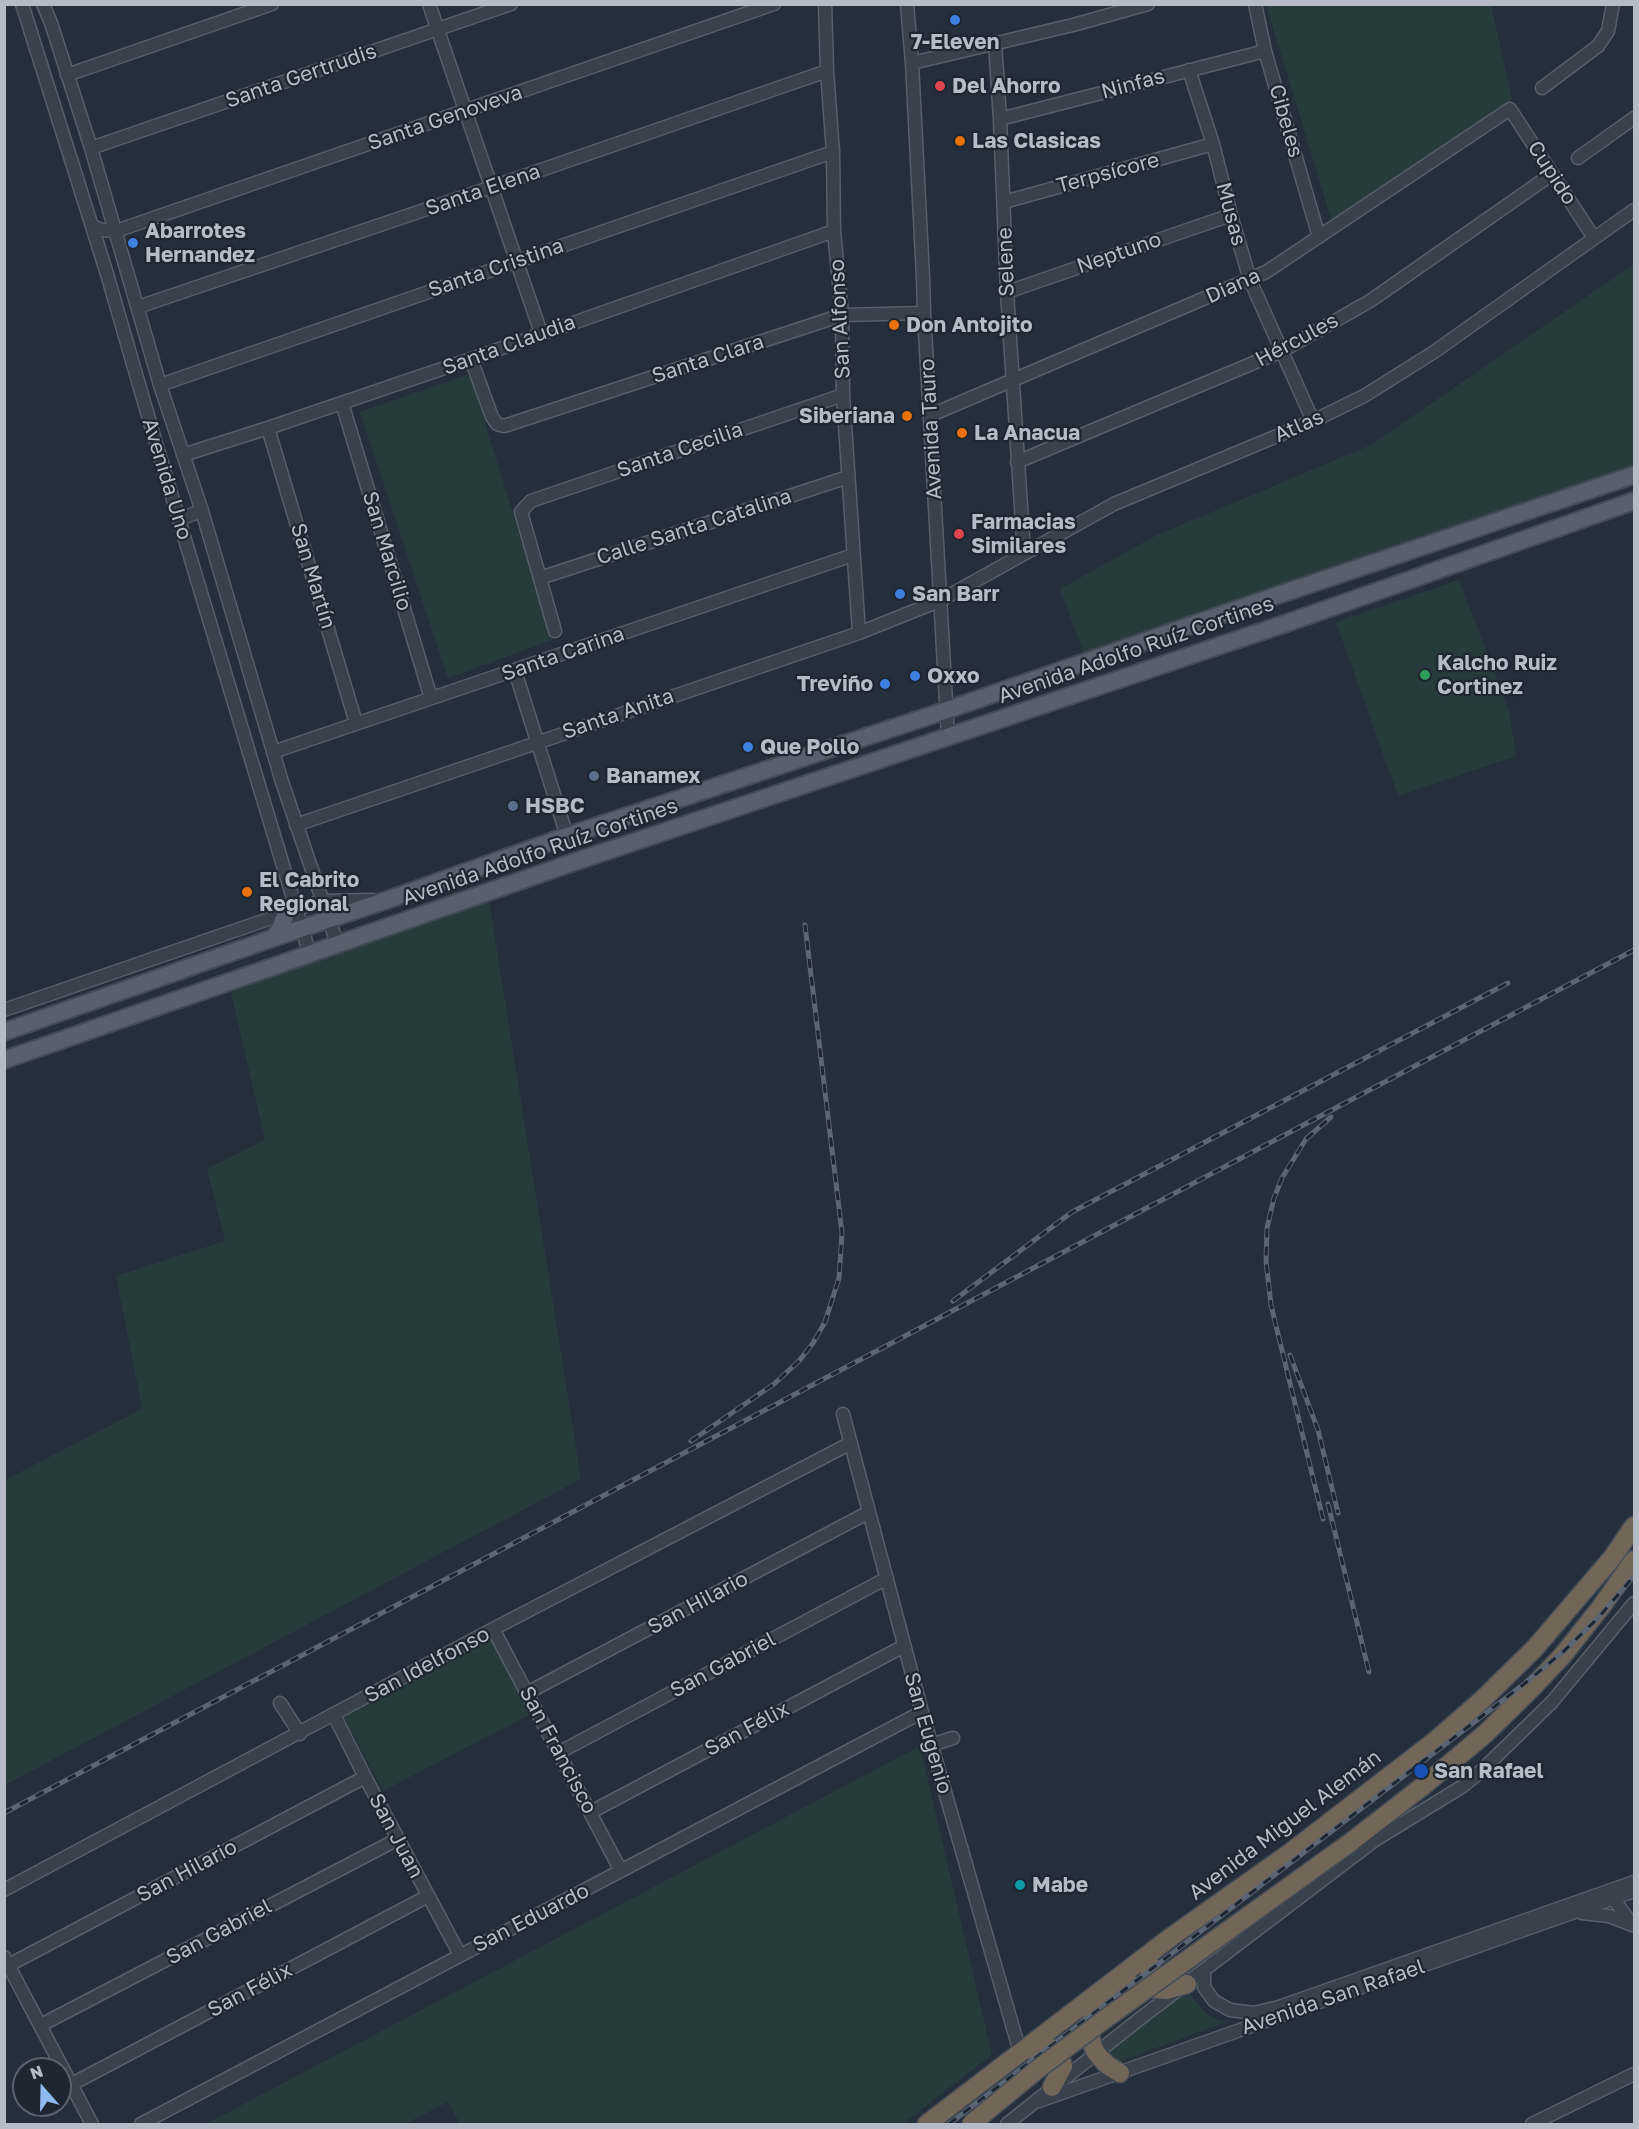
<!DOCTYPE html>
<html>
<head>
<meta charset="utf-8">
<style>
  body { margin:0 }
  #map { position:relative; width:1639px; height:2129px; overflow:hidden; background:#252f3c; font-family:"Golos Text",sans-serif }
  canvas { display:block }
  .frame { position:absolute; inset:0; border:6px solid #b5bcc7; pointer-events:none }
  .north { position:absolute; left:12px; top:2057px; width:60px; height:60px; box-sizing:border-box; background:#1e2631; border:2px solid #5a626d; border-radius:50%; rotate:340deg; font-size:16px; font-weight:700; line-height:24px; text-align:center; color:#b5bcc7 }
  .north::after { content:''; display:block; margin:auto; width:21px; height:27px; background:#90b8f1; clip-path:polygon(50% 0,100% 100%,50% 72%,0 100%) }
</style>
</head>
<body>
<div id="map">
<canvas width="1639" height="2129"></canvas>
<div class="frame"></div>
<div class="north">N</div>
</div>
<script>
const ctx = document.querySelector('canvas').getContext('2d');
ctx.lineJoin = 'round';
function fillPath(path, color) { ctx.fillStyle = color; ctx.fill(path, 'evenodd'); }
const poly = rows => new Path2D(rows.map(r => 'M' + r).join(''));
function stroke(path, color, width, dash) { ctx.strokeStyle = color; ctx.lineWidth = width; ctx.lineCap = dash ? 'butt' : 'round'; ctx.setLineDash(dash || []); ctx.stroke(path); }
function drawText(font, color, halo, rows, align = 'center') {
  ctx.font = font + ' "Golos Text",sans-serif'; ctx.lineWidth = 4.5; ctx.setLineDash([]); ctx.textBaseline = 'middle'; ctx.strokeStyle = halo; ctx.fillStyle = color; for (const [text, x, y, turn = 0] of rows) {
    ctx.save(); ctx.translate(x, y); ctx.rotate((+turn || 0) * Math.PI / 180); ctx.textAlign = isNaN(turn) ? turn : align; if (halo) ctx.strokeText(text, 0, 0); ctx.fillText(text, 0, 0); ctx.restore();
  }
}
fillPath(poly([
  [1266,5,1491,5,1512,99,1332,222],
  [1634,264,1634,465,1084,654,1060,589,1155,536,1371,445],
  [470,374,552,640,448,678,360,412],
  [1459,580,1509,710,1516,756,1398,796,1336,622],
  [489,900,581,1479,5,1785,5,1480,142,1409,116,1276,225,1241,207,1169,265,1140,230,989],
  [487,1639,494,1641,531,1714,383,1791,345,1719,347,1713],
  [920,1746,992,2055,902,2124,460,2124,448,2102,405,2124,206,2124],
  [1189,1989,1192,1997,1207,2014,1220,2021,1229,2021,1121,2061,1115,2060,1105,2052]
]), '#273b3d');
const minor = poly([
  [22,4,107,274,155,440,310,955],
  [43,4,51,23,91,148,160,385,202,511,282,782,338,946],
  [429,4,541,333],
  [825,4,827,71,833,152,834,231,842,315,843,395,859,633],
  [907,4,912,63,923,277,924,313,948,737],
  [1255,4,1265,51,1319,237],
  [995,42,1000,119,1007,292,1024,553],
  [912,63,1073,25,1148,4],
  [1189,70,1213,144,1231,215,1250,280,1313,421],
  [67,75,272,4],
  [1542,88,1598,46,1608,31,1613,4],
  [1000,119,1265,51],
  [91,148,511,4],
  [1578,158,1634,118],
  [1004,202,1213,144],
  [92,226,102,230,116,231,774,4],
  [1007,292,1231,215],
  [138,307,492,187,827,71],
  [471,359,492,417,497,424,504,426,842,315,924,313],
  [160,385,833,152],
  [342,403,431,698],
  [931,415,1266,272,1510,109,1594,238],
  [268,428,356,723],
  [183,455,268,428,471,359,834,231],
  [1017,462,1282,351,1370,301,1552,174],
  [179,519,202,511],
  [540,578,848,477],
  [555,631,521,512,531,501,843,395],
  [515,671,567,836],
  [273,752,853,555],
  [296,825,859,633,939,601,1114,504,1313,421,1364,396,1434,352,1634,210],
  [4,1010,321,901,374,900],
  [843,1414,922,1712,1020,2052],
  [493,1629,621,1871],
  [527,1693,869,1512],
  [280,1703,300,1734],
  [334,1715,365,1777,460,1955],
  [931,1745,953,1738],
  [560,1752,887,1578],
  [591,1812,904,1646],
  [4,1890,493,1629,851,1443],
  [1609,1892,1632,1925],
  [1582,1913,1609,1916,1632,1925],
  [4,1957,92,2124],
  [9,1965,365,1777],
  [1204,1970,1204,1987,1214,2001,1230,2010,1254,2013,1279,2007,1634,1882],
  [41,2025,398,1839],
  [72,2084,428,1896],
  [1039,2101,1634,1891],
  [141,2124,922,1712],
  [1007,2124,1142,2017,1375,1840,1463,1786,1479,1773,1552,1702,1634,1603],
  [1532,2124,1634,2074]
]);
const major = poly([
  [273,938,279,931,286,913],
  [4,1032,273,938,387,900,567,836,947,710,1278,595,1634,475],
  [4,1060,583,859,1287,623,1634,501]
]);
const highway = poly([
  [1351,1842,1423,1786,1485,1734,1530,1690,1563,1655,1601,1607,1634,1560],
  [1151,1966,1149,1978,1155,1989,1166,1990,1187,1984],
  [1026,2050,1046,2046,1058,2052,1063,2066,1052,2087],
  [1120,2073,1107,2065,1096,2053,1092,2044,1089,2027,1092,2019,1098,2010,1129,1983],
  [927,2124,1171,1937,1291,1852,1435,1741,1482,1700,1535,1648,1612,1558,1634,1526]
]);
stroke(minor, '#575f6a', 15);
stroke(major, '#424a55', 20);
stroke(highway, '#444c57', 21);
stroke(minor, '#39414c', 12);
stroke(major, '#57606c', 16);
stroke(highway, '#716657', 18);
const rail = poly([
  [953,1301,1072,1212,1508,983],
  [1290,1355,1318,1430,1338,1513],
  [691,1441,774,1384,799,1361,813,1343,825,1322,839,1278,842,1233,805,925],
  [1328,1504,1369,1672],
  [1323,1519,1271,1305,1266,1261,1267,1228,1274,1198,1282,1178,1306,1139,1331,1117],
  [4,1813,1634,950],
  [949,2124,1524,1684,1564,1651,1599,1617,1634,1576]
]);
stroke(rail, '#5b6573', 5);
stroke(rail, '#1e2631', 3, [9]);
const highwayBridge = poly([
  [971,2124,1038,2069,1105,2019,1351,1842]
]);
stroke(highwayBridge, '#444c57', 21, []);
stroke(highwayBridge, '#716657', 18);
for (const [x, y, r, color] of [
  [955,20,6,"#3f7fe0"],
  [940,86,6,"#e0444e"],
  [960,141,6,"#e8710a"],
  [133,243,6,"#3f7fe0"],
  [894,325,6,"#e8710a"],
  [907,416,6,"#e8710a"],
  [962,433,6,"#e8710a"],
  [959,534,6,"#e0444e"],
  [900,594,6,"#3f7fe0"],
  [1425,675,6,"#2e9e5b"],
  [915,676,6,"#3f7fe0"],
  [885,684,6,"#3f7fe0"],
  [748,747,6,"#3f7fe0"],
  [594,776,6,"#5c6f8a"],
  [513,806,6,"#5c6f8a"],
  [247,892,6,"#e8710a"],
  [1421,1771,8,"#1a4fb4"],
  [1020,1885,6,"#0f9aa8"]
]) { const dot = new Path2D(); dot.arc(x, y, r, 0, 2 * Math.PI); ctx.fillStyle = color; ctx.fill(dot); stroke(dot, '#1e2631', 2); }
drawText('bold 21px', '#b5bcc7', '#1e2631', [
  ["7-Eleven",955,42,"center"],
  ["Del Ahorro",952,86],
  ["Las Clasicas",972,141],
  ["Abarrotes",145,231],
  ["Hernandez",145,255],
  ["Don Antojito",906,325],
  ["Siberiana",895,416,"right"],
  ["La Anacua",974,433],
  ["Farmacias",971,522],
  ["Similares",971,546],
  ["San Barr",912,594],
  ["Kalcho Ruiz",1437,663],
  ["Cortinez",1437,687],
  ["Oxxo",927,676],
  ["Treviño",873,684,"right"],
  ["Que Pollo",760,747],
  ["Banamex",606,776],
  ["HSBC",525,806],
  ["El Cabrito",259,880],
  ["Regional",259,904],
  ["San Rafael",1434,1771],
  ["Mabe",1032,1885]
], 'left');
drawText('21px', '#b5bcc7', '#1e2631', [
  ["Santa Gertrudis",301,76,-19],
  ["Ninfas",1133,84,-15],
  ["Santa Genoveva",445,118,-19],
  ["Cibeles",1286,121,74],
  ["Terpsícore",1108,173,-15],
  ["Cupido",1552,173,57],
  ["Santa Elena",483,190,-19],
  ["Musas",1231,214,75],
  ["Neptuno",1119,253,-19],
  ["Selene",1006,262,-92],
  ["Santa Cristina",496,268,-19],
  ["Diana",1233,286,-24],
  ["San Alfonso",840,319,-93],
  ["Hércules",1297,340,-28],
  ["Santa Claudia",509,345,-20],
  ["Santa Clara",708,359,-18],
  ["Atlas",1299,426,-24],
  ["Avenida Tauro",931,429,-93],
  ["Santa Cecilia",680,450,-19],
  ["Avenida Uno",167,479,73],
  ["Calle Santa Catalina",694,527,-18],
  ["San Marcilio",387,551,73],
  ["San Martín",313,576,73],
  ["Avenida Adolfo Ruíz Cortines",1136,650,-19],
  ["Santa Carina",563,654,-19],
  ["Santa Anita",618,714,-19],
  ["Avenida Adolfo Ruíz Cortines",540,852,-19],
  ["San Hilario",698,1603,-28],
  ["San Idelfonso",427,1665,-28],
  ["San Gabriel",723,1665,-28],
  ["San Félix",747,1729,-28],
  ["San Eugenio",928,1733,74],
  ["San Francisco",558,1750,62],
  ["Avenida Miguel Alemán",1285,1825,-37],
  ["San Juan",396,1836,62],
  ["San Hilario",187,1871,-28],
  ["San Eduardo",531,1918,-27],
  ["San Gabriel",219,1932,-28],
  ["San Félix",250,1990,-28],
  ["Avenida San Rafael",1333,1997,-19]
]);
</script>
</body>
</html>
